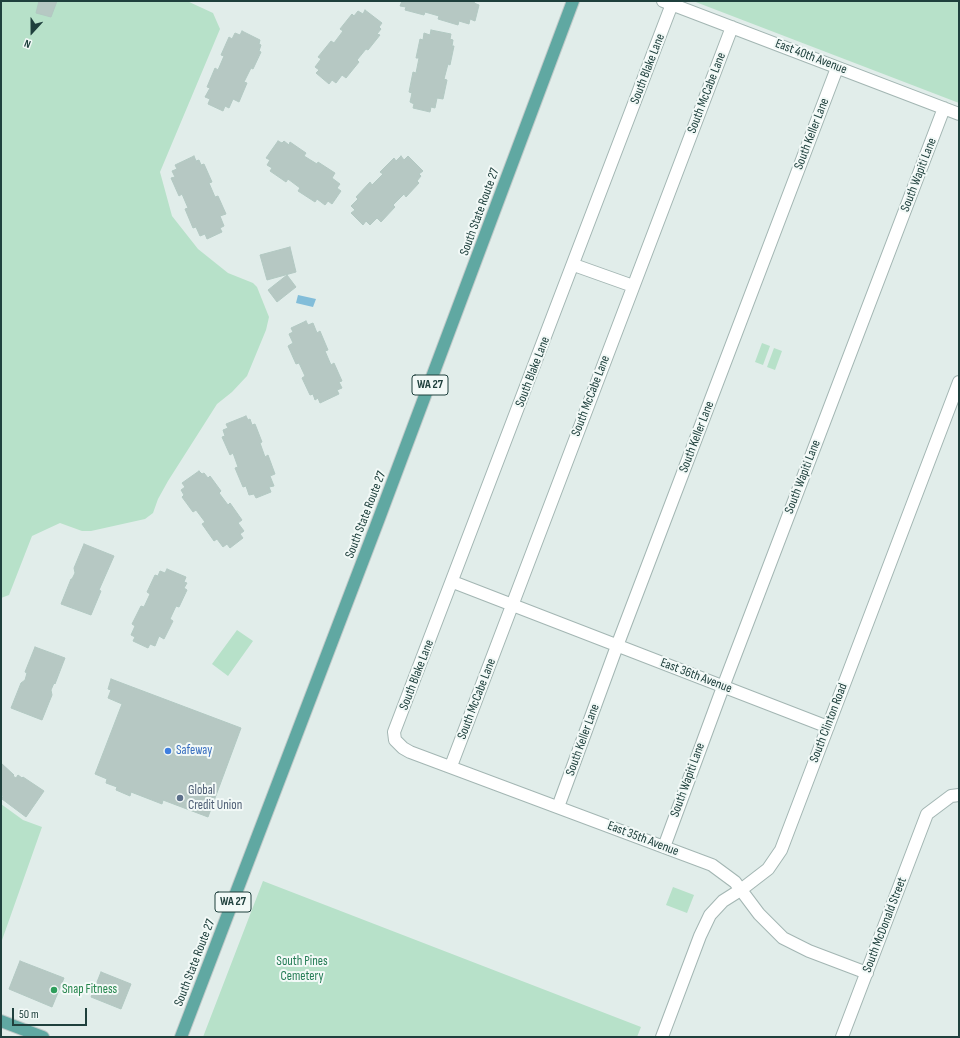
<!DOCTYPE html>
<html>
<head>
<meta charset="utf-8">
<style>
  body { margin:0 }
  #map { position:relative; width:960px; height:1038px; overflow:hidden; background:#e1edea; font-family:"Sofia Sans Condensed",sans-serif }
  canvas { display:block }
  .frame { position:absolute; inset:0; border:2px solid #1f403d; pointer-events:none }
  .north { position:absolute; left:12px; top:12px; width:40px; height:40px; -webkit-text-stroke:3px #f2f9f7; paint-order:stroke; rotate:201deg; font-size:11px; font-weight:700; line-height:16px; text-align:center; color:#1f403d }
  .north::after { content:''; display:block; margin:auto; width:14px; height:18px; background:#1f403d; clip-path:polygon(50% 0,100% 100%,50% 72%,0 100%) }
  .scale { position:absolute; left:12px; top:1008px; width:75px; height:18px; box-sizing:border-box; border:2px solid #1f403d; border-top:0; padding-left:5px; font-size:12px; line-height:14px; white-space:nowrap; color:#1f403d; -webkit-text-stroke:3px #f2f9f7; paint-order:stroke }
</style>
</head>
<body>
<div id="map">
<canvas width="960" height="1038"></canvas>
<div class="frame"></div>
<div class="north">N</div>
<div class="scale">50 m</div>
</div>
<script>
const ctx = document.querySelector('canvas').getContext('2d');
ctx.lineJoin = 'round';
function fillPath(path, color) { ctx.fillStyle = color; ctx.fill(path, 'evenodd'); }
const poly = rows => new Path2D(rows.map(r => 'M' + r).join(''));
function stroke(path, color, width, dash) { ctx.strokeStyle = color; ctx.lineWidth = width; ctx.lineCap = dash ? 'butt' : 'round'; ctx.setLineDash(dash || []); ctx.stroke(path); }
function drawText(font, color, halo, rows, align = 'center') {
  ctx.font = font + ' "Sofia Sans Condensed",sans-serif'; ctx.lineWidth = 4; ctx.setLineDash([]); ctx.textBaseline = 'middle'; ctx.strokeStyle = halo; ctx.fillStyle = color; for (const [text, x, y, turn = 0] of rows) {
    ctx.save(); ctx.translate(x, y); ctx.rotate((+turn || 0) * Math.PI / 180); ctx.textAlign = isNaN(turn) ? turn : align; if (halo) ctx.strokeText(text, 0, 0); ctx.fillText(text, 0, 0); ctx.restore();
  }
}
fillPath(poly([
  [1,1,187,1,213,13,220,29,160,172,172,216,198,249,228,273,253,283,257,287,269,317,266,330,247,376,232,392,217,404,168,481,158,499,153,513,145,519,91,531,82,531,60,523,32,536,9,595,1,598],
  [693,1,959,1,959,103],
  [762,343,770,346,763,365,755,362],
  [774,348,782,351,775,370,767,367],
  [237,630,253,641,228,676,212,664],
  [1,804,23,820,42,827,1,943],
  [263,881,641,1027,637,1037,203,1037],
  [673,887,694,895,687,913,666,905]
]), '#b7e1c9');
fillPath(poly([
  [298,295,316,299,313,307,296,303]
]), '#82bdd9');
const building = poly([
  [39,1,57,1,51,17,36,13,39,1],
  [402,1,475,1,474,3,479,5,475,21,470,19,469,24,459,21,458,25,438,19,439,16,425,12,424,15,405,10,406,7,400,6,402,1],
  [365,10,382,23,379,27,381,29,377,34,380,35,368,50,366,49,357,60,359,62,346,78,342,75,336,83,332,80,329,84,316,73,319,70,315,67,321,59,318,57,331,41,334,43,343,31,340,29,352,14,354,16,358,11,363,14,365,10],
  [431,30,451,34,450,39,453,40,452,46,454,46,450,65,448,64,444,79,447,80,443,99,437,98,435,108,431,107,430,112,413,108,414,104,410,102,412,93,409,92,413,72,416,73,419,58,416,58,420,39,423,40,424,33,430,35,431,30],
  [242,31,260,40,259,44,261,45,259,51,261,52,253,69,251,68,244,82,247,83,239,102,233,99,229,108,225,106,223,111,208,104,210,99,205,97,210,88,207,87,215,68,218,70,224,56,221,55,229,37,232,39,235,33,240,35,242,31],
  [278,141,282,143,284,141,289,145,290,142,306,153,304,156,317,164,318,162,335,173,332,178,340,184,337,188,341,191,332,204,328,201,325,205,317,199,315,202,298,191,300,188,288,179,286,182,270,171,272,168,267,165,270,160,266,158,278,141],
  [194,156,196,161,199,160,201,165,204,164,212,182,209,183,215,197,218,196,226,214,220,216,224,226,220,228,222,232,207,239,205,234,200,236,196,227,193,228,185,209,188,208,182,194,179,196,171,178,175,177,172,171,177,169,175,165,194,156],
  [401,156,404,160,408,156,423,171,419,174,421,176,417,181,419,183,406,197,404,194,393,205,395,207,381,222,377,218,370,225,366,221,363,225,351,213,355,210,351,206,358,199,356,197,370,182,372,185,383,174,380,172,394,158,396,161,401,156],
  [290,247,296,272,267,280,260,255,290,247],
  [287,275,296,287,277,302,268,290,287,275],
  [306,321,308,325,313,323,317,333,320,331,328,350,325,351,331,365,334,363,342,381,339,382,342,388,337,390,339,394,320,403,318,398,315,400,313,394,310,395,302,378,305,376,299,363,296,364,288,346,293,343,289,334,293,332,291,328,306,321],
  [246,416,248,420,250,419,252,425,255,424,262,442,260,443,265,457,268,455,275,474,270,476,274,486,269,487,271,492,256,498,254,494,249,495,246,486,243,487,235,468,238,467,233,453,230,455,222,437,225,436,223,430,228,428,226,424,246,416],
  [199,471,202,474,204,473,208,478,210,476,221,491,219,493,228,505,230,503,242,520,238,523,244,531,240,534,243,538,230,548,227,544,223,547,217,539,214,541,202,524,205,522,196,510,193,512,182,497,184,495,181,490,185,487,182,483,199,471],
  [84,544,114,556,99,590,101,591,91,615,61,604,71,579,72,579,75,573,74,568,84,544],
  [167,569,186,577,184,582,187,583,184,588,187,590,179,607,176,606,170,619,173,621,164,639,159,636,155,646,150,644,148,648,133,641,135,637,131,635,135,626,132,624,141,606,144,607,150,594,147,592,155,575,158,576,160,571,165,573,167,569],
  [35,647,65,658,55,684,54,683,51,690,52,695,42,720,11,708,21,683,25,680,27,673,25,672,35,647],
  [111,679,241,728,208,817,163,800,162,804,131,792,130,796,116,790,117,787,106,783,107,779,95,774,122,704,108,698,111,690,108,689,111,679],
  [1,763,14,775,13,776,16,778,18,775,22,778,23,777,44,791,26,817,2,799,3,796,1,795,1,763],
  [20,961,64,978,52,1007,9,989,20,961],
  [101,972,131,984,121,1009,91,997,101,972]
]);
fillPath(building, '#b6c8c3');
stroke(building, '#b2c8c2', 1);
const minor = poly([
  [663,1,959,114],
  [672,4,394,732,395,740,403,748,410,752,712,865,735,882,759,914,783,938,809,951,867,973],
  [574,265,633,286],
  [453,582,828,727],
  [451,766,732,27],
  [558,807,617,646,837,68],
  [664,847,723,687,944,108],
  [662,1037,700,936,710,915,723,901,742,889,768,869,781,850,959,382],
  [842,1037,927,814,951,796,959,795]
]);
const major = poly([
  [1,1021,43,1037],
  [181,1037,378,521,573,1]
]);
stroke(minor, '#a3b6b3', 14);
stroke(major, '#c0cac9', 14);
stroke(minor, '#fff', 12);
stroke(major, '#60a8a2', 12);
for (const [x, y, r, color] of [
  [168,751,4,"#3f7fe0"],
  [180,798,4,"#5c6f8a"],
  [54,990,4,"#2e9e5b"]
]) { const dot = new Path2D(); dot.arc(x, y, r, 0, 2 * Math.PI); ctx.fillStyle = color; ctx.fill(dot); stroke(dot, '#f2f9f7', 1.5); }
for (const [x, y, w] of [
  [430,385,36],
  [233,902,36]
]) { const box = new Path2D(); box.roundRect(x - w / 2, y - 10, w, 20, 3); ctx.fillStyle = '#f2f9f7'; ctx.fill(box); stroke(box, '#1f403d', 1); }
drawText('bold 12px', '#1f403d', null, [
  ["WA 27",430,385],
  ["WA 27",233,902]
]);
drawText('13px', '#1f403d', '#f2f9f7', [
  ["East 40th Avenue",811,57,21],
  ["South Blake Lane",648,69,-69],
  ["South McCabe Lane",707,93,-69],
  ["South Keller Lane",812,134,-69],
  ["South Wapiti Lane",919,175,-69],
  ["South State Route 27",480,212,-70],
  ["South Blake Lane",533,372,-69],
  ["South McCabe Lane",591,396,-69],
  ["South Keller Lane",697,437,-69],
  ["South Wapiti Lane",803,477,-69],
  ["South State Route 27",366,515,-69],
  ["South Blake Lane",417,675,-69],
  ["East 36th Avenue",696,676,21],
  ["South McCabe Lane",477,699,-69],
  ["South Clinton Road",829,723,-69],
  ["South Keller Lane",583,740,-70],
  ["South Wapiti Lane",688,780,-70],
  ["East 35th Avenue",643,839,21],
  ["South McDonald Street",885,925,-69],
  ["South State Route 27",195,963,-69]
]);
drawText('13px', '#366cbe', '#f2f9f7', [
  ["Safeway",176,751]
], 'left');
drawText('13px', '#4e5e75', '#f2f9f7', [
  ["Global",188,791],
  ["Credit Union",188,806]
], 'left');
drawText('13px', '#247c55', '#f2f9f7', [
  ["South Pines",302,962],
  ["Cemetery",302,977]
]);
drawText('13px', '#27864d', '#f2f9f7', [
  ["Snap Fitness",62,990]
], 'left');
</script>
</body>
</html>
